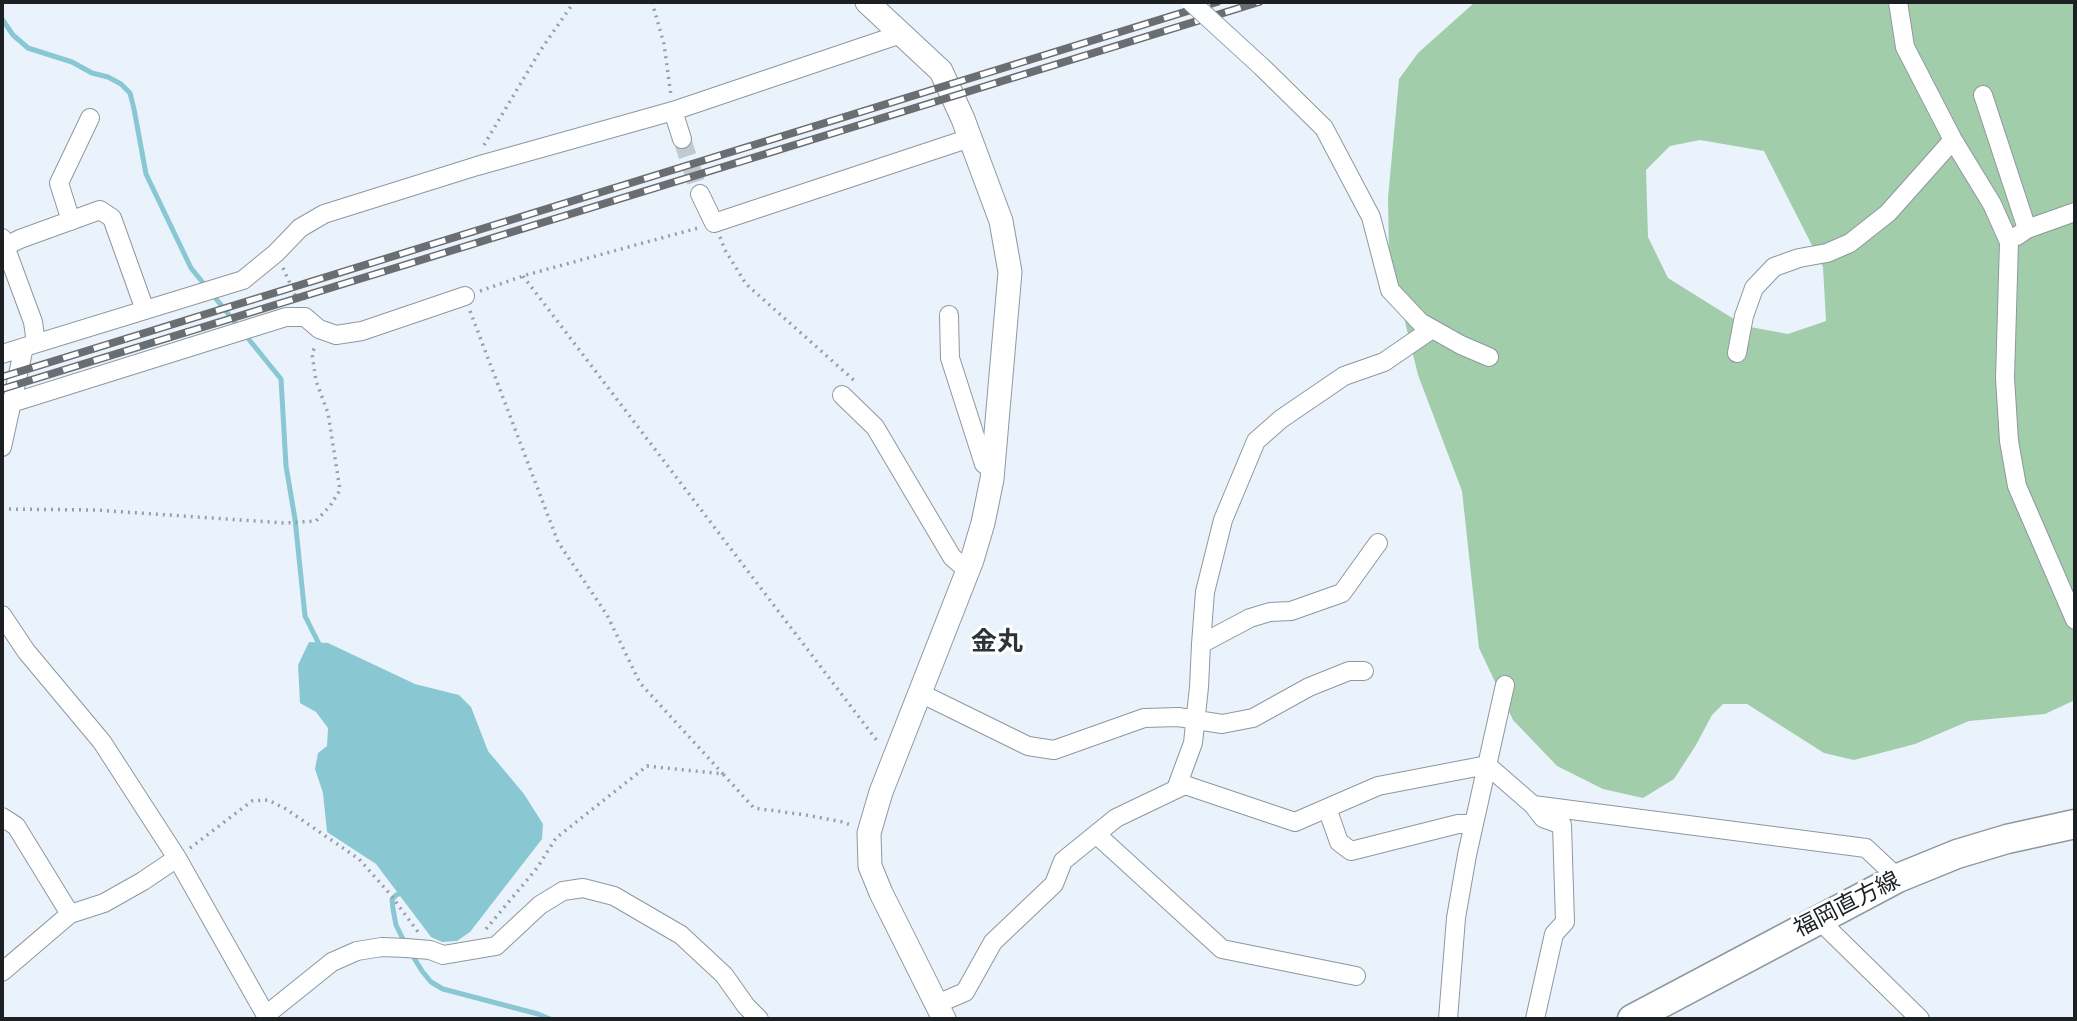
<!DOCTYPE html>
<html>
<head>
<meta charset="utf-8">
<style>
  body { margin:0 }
  #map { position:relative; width:2077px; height:1021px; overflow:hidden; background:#eaf3fc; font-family:Karla,sans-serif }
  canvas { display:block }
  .frame { position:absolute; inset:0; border:4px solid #1d2023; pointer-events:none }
</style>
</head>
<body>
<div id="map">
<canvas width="2077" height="1021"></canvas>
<div class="frame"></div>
</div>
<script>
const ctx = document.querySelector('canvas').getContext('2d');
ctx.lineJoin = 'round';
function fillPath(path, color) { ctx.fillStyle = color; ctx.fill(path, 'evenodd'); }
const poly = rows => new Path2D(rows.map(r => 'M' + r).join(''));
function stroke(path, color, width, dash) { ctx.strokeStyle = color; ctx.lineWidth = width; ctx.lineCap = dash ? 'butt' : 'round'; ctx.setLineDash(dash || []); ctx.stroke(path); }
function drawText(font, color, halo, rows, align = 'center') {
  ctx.font = font + ' Karla,"Noto Sans JP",sans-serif'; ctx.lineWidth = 6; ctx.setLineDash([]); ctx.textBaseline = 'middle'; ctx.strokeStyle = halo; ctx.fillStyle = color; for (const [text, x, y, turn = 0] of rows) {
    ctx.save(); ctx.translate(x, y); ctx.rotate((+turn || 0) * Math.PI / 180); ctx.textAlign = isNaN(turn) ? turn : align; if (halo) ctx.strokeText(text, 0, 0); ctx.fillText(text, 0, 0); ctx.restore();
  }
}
fillPath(poly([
  [1475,2,2075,2,2075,700,2045,714,1969,721,1915,744,1854,760,1824,753,1747,704,1723,704,1712,715,1696,745,1674,779,1643,798,1603,789,1557,766,1513,720,1479,648,1462,491,1418,375,1389,256,1388,198,1399,79,1418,53],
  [1700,140,1764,151,1823,267,1826,321,1788,334,1745,326,1668,278,1648,237,1646,170,1670,146]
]), '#a2cdab');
fillPath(poly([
  [309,642,328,643,415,684,459,695,471,707,488,751,524,794,543,824,542,839,470,932,457,941,442,942,431,937,376,864,327,832,323,793,315,769,318,753,327,746,328,728,316,712,300,703,298,665]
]), '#89c7d3');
stroke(poly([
  [2,19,13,35,28,48,72,62,92,73,108,77,121,84,130,93,134,109,146,174,191,268,281,379,286,466,295,519,305,616,321,648],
  [402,893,396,895,392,900,393,909,396,925,406,945],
  [411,953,422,971,431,982,443,989,538,1014,550,1019]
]), '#89c7d3', 5);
stroke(poly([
  [682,139,700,194]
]), '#c1c9d1', 18, [18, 9]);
const minor = poly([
  [1898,2,1905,47,1953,140,1992,204,2009,242,2005,378,2009,441,2017,486,2075,620],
  [1263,68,1324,128,1371,217,1390,290,1420,322,1461,345,1489,357],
  [1983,95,2027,229],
  [673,111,682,139],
  [700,194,714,223,970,138],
  [71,221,59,183,90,118],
  [2017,236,2027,229,2075,212],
  [2,238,33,322,36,343],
  [6,246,20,239,100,210,112,218,145,310],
  [949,315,950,358,984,464,993,468],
  [1737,353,1744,316,1754,288,1774,267,1799,258,1827,253,1850,243,1888,213,1953,140],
  [2,354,243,280,276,253,300,228,324,214,477,166,673,111,901,34],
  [842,395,875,427,952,557,968,571],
  [2,406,286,317,305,317,319,329,336,335,362,331,465,296],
  [2,447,24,347],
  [2,615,26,651,102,742,177,858,268,1019],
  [1201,644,1205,592,1223,520,1256,441,1281,419,1344,376,1384,362,1432,329],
  [920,693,1028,746,1054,750,1144,718,1178,717,1222,724,1253,718,1309,687,1349,671,1364,671],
  [1176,789,1193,743,1199,687,1201,644,1250,618,1270,612,1291,611,1342,593,1378,543],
  [1533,805,1543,818,1562,825,1565,922,1554,934,1535,1019],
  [1327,808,1339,842,1351,851,1458,824,1474,824],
  [2,817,16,826,70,914],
  [1096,834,1222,949,1356,976],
  [1818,919,1920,1019],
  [2,972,70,914,104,903,143,881,177,858],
  [937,1004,965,992,993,942,1054,884,1063,861,1116,818,1185,785,1295,822,1378,786,1487,765,1533,805,1866,848,1898,878],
  [266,1015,332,962,357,951,382,947,406,948,430,950,443,955,496,946,540,905,563,891,583,888,614,896,681,935,724,975,746,1006,759,1019],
  [1448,1019,1456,918,1467,855,1505,685]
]);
const tertiary = poly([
  [867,2,941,71,963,119,1001,221,1010,272,992,479,983,523,972,560,881,792,869,833,870,866,881,893,944,1019]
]);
const primary = poly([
  [1632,1019,1898,878,1957,854,2007,839,2075,824]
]);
stroke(minor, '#8f979f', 20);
stroke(tertiary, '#8f979f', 25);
stroke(primary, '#8f979f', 31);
stroke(poly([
  [652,2,664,44,671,96],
  [484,145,540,51,574,2],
  [720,237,725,250,746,284,857,383],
  [283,268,297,299],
  [523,276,878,742],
  [480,291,526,275,698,228],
  [470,311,558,542,607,615,640,683,723,774],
  [2,509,95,510,285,523,316,521,330,506,340,490,328,413,316,381,312,354,315,346],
  [190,848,252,801,268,800,286,809,359,859,390,894,418,932],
  [486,929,537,868,556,838,647,766,723,774,754,808,806,815,843,822,853,826]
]), '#989ea5', 3.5, [2, 5]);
stroke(minor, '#fff', 18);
stroke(tertiary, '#fff', 23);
stroke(primary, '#fff', 28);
const rail = poly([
  [2,377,1217,2],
  [2,389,1259,2]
]);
stroke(rail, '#696e73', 8);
stroke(rail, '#fff', 5, [16]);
const minorBridge = poly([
  [1191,2,1263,68]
]);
stroke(minorBridge, '#8f979f', 20, []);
stroke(minorBridge, '#fff', 18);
drawText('23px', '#1d2023', '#fff', [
  ["福岡直方線",1847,905,-27]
]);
drawText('bold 26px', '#2c3339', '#fff', [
  ["金丸",997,643]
]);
</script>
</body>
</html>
